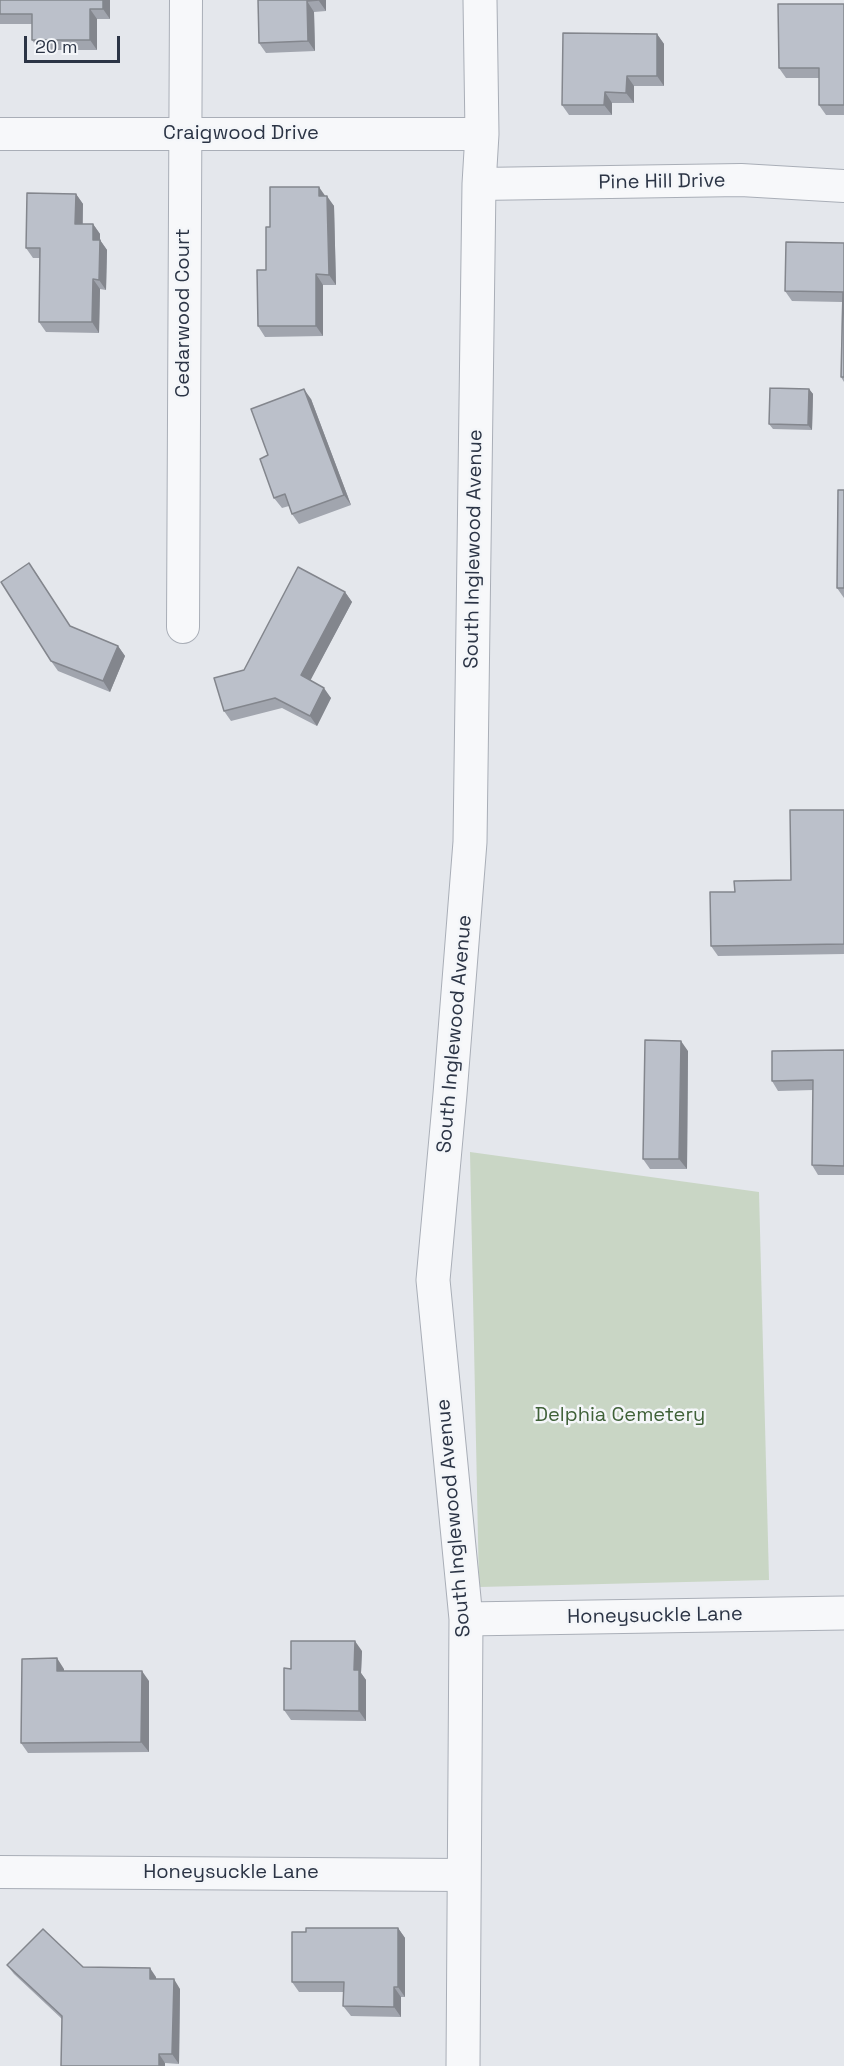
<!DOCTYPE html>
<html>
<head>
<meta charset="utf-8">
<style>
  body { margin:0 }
  #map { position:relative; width:844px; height:2066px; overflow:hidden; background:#e4e7ec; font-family:"Space Grotesk",sans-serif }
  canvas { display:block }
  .scale { position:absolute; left:24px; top:36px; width:96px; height:27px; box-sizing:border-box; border:3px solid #2b3445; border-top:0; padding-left:8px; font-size:18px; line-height:21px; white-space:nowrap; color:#2b3445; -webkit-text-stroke:4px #f4f6f9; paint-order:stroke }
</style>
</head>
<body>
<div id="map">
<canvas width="844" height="2066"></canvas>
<div class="scale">20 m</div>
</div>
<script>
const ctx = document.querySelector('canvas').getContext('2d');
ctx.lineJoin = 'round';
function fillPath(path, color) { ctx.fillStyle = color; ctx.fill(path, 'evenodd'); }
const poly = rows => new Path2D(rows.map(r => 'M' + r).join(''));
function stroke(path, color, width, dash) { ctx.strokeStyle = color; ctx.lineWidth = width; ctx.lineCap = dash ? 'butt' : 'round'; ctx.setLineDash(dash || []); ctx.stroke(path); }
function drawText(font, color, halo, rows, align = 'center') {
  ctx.font = font + ' "Space Grotesk",sans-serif'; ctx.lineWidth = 5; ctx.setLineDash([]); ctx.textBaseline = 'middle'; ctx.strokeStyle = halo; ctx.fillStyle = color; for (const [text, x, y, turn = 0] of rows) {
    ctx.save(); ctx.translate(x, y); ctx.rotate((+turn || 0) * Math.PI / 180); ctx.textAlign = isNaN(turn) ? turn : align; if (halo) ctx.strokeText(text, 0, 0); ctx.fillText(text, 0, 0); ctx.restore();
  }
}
fillPath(poly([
  [470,1152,759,1192,769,1580,479,1587]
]), '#c9d6c5');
const minor = poly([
  [0,134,482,134],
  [479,184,741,180,844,186],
  [183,627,186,0],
  [0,1872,463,1875]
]);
const tertiary = poly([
  [466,1619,844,1613],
  [463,2066,466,1619,433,1280,450,1094,470,842,479,184,482,134,480,0]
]);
stroke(minor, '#a9aeb7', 34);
stroke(tertiary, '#a9aeb7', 35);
stroke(minor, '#f7f8fa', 32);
stroke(tertiary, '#f7f8fa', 33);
fillPath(poly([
  [0,0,110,0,110,19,97,19,97,50,39,50,32,40,32,24,0,24],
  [258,0,326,0,326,11,314,12,315,51,266,53,259,43],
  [844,4,844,115,826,115,819,105,819,78,786,78,779,68],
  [657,34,664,44,664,86,634,86,634,103,612,103,612,115,569,115,562,105],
  [76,194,83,204,83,224,93,224,100,234,100,240,107,250,106,290,100,289,99,333,46,332,39,322,40,258,33,258,26,248],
  [325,196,334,206,336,285,323,285,323,336,265,337,258,326,266,270,270,227],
  [844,243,844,382,841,377,842,302,792,301,785,291],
  [809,389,813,394,812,430,773,429,769,424],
  [311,399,351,505,299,524,292,514,289,506,282,508,274,498,268,455],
  [844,490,844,598,837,588],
  [36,573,70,627,118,646,125,656,110,692,58,671,51,661],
  [345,592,352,602,310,680,331,698,317,726,282,708,231,721,224,711,244,670],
  [844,810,844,954,718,956,711,946,735,892,791,880],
  [844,1050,844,1175,818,1175,812,1165,813,1090,778,1091,772,1081],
  [688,1051,687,1169,650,1169,643,1159],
  [362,1651,361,1673,366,1680,366,1721,291,1720,284,1710],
  [64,1669,64,1671,149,1681,149,1752,28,1753,21,1743],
  [398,1928,405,1938,405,1997,401,1997,401,2017,351,2016,343,2006,344,1992,299,1992,292,1982,306,1932],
  [7,1965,83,1967,156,1977,156,1979,180,1989,179,2064,165,2063,62,2019,14,1974]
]), '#a1a5ae');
fillPath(poly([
  [103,0,110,0,110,19,103,9],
  [319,0,326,0,326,11,319,1],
  [307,1,314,12,315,51,308,41],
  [90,9,97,19,97,50,90,40],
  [657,34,664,44,664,86,657,76],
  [627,76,634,86,634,103,626,93],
  [605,92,612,103,612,115,604,105],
  [319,187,326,197,319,196],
  [76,194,83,204,82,234,75,224],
  [327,196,334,206,336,285,329,275],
  [93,224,100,234,100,240,107,250,106,290,99,280,93,240],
  [316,274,323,285,323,336,316,326],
  [93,279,100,289,99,333,92,322],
  [304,389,311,399,351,505,344,495],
  [809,389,813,394,812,430,808,425],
  [345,592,352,602,308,685,301,675],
  [118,646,125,656,110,692,103,681],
  [324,688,331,698,317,726,310,716],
  [681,1041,688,1051,687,1169,679,1159],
  [355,1641,362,1651,361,1673,366,1680,366,1721,359,1711,354,1670],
  [57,1658,64,1669,64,1681,57,1671],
  [142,1671,149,1681,149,1752,141,1742],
  [398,1928,405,1938,405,1997,398,1987],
  [150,1968,156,1977,157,1988,150,1979],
  [174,1979,180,1989,179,2064,172,2054],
  [394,1987,401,1997,401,2017,394,2007],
  [159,2054,165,2063,165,2066,159,2066]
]), '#83868d');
const building = poly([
  [0,0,103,0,103,9,90,9,90,40,32,40,32,14,0,14,0,0],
  [258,0,319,0,307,1,308,41,259,43,258,0],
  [778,4,844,4,844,105,819,105,819,68,779,68,778,4],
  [563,33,657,34,657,76,627,76,626,93,605,92,604,105,562,105,563,33],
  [270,187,319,187,319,196,327,196,329,275,316,274,316,326,258,326,257,270,266,270,266,227,270,227,270,187],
  [27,193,76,194,75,224,93,224,93,240,100,240,99,280,93,279,92,322,39,322,40,248,26,248,27,193],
  [786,242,844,243,844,377,841,377,843,292,785,291,786,242],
  [770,388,809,389,808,425,769,424,770,388],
  [304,389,344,495,292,514,285,494,274,498,260,459,268,455,251,409,304,389],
  [838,490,844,490,844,588,837,588,838,490],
  [29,563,70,626,118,646,103,681,51,661,1,582,29,563],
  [298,567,345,592,301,675,324,688,310,716,275,698,224,711,214,678,244,670,298,567],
  [790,810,844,810,844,944,711,946,710,892,735,892,734,881,791,880,790,810],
  [645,1040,681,1041,679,1159,643,1159,645,1040],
  [844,1050,844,1166,812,1165,813,1080,772,1081,772,1051,844,1050],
  [291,1641,355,1641,354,1670,359,1670,359,1711,284,1710,284,1668,291,1669,291,1641],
  [57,1658,57,1671,142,1671,141,1742,21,1743,22,1659,57,1658],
  [306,1928,398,1928,398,1987,394,1987,394,2007,343,2006,344,1982,292,1982,292,1932,306,1932,306,1928],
  [43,1929,83,1967,150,1968,150,1979,174,1979,172,2054,159,2054,159,2066,61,2066,62,2016,7,1965,43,1929]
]);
fillPath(building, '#bbc0ca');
stroke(building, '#83868d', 1.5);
drawText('20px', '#2b3445', '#f4f6f9', [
  ["Craigwood Drive",241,134],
  ["Pine Hill Drive",662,182,-1],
  ["Cedarwood Court",184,313,-90],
  ["South Inglewood Avenue",474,549,-89],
  ["South Inglewood Avenue",455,1034,-85],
  ["South Inglewood Avenue",454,1518,-95],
  ["Honeysuckle Lane",655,1616,-1],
  ["Honeysuckle Lane",231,1873]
]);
drawText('20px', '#3f6138', '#f4f6f9', [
  ["Delphia Cemetery",620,1416]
]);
</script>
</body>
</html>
